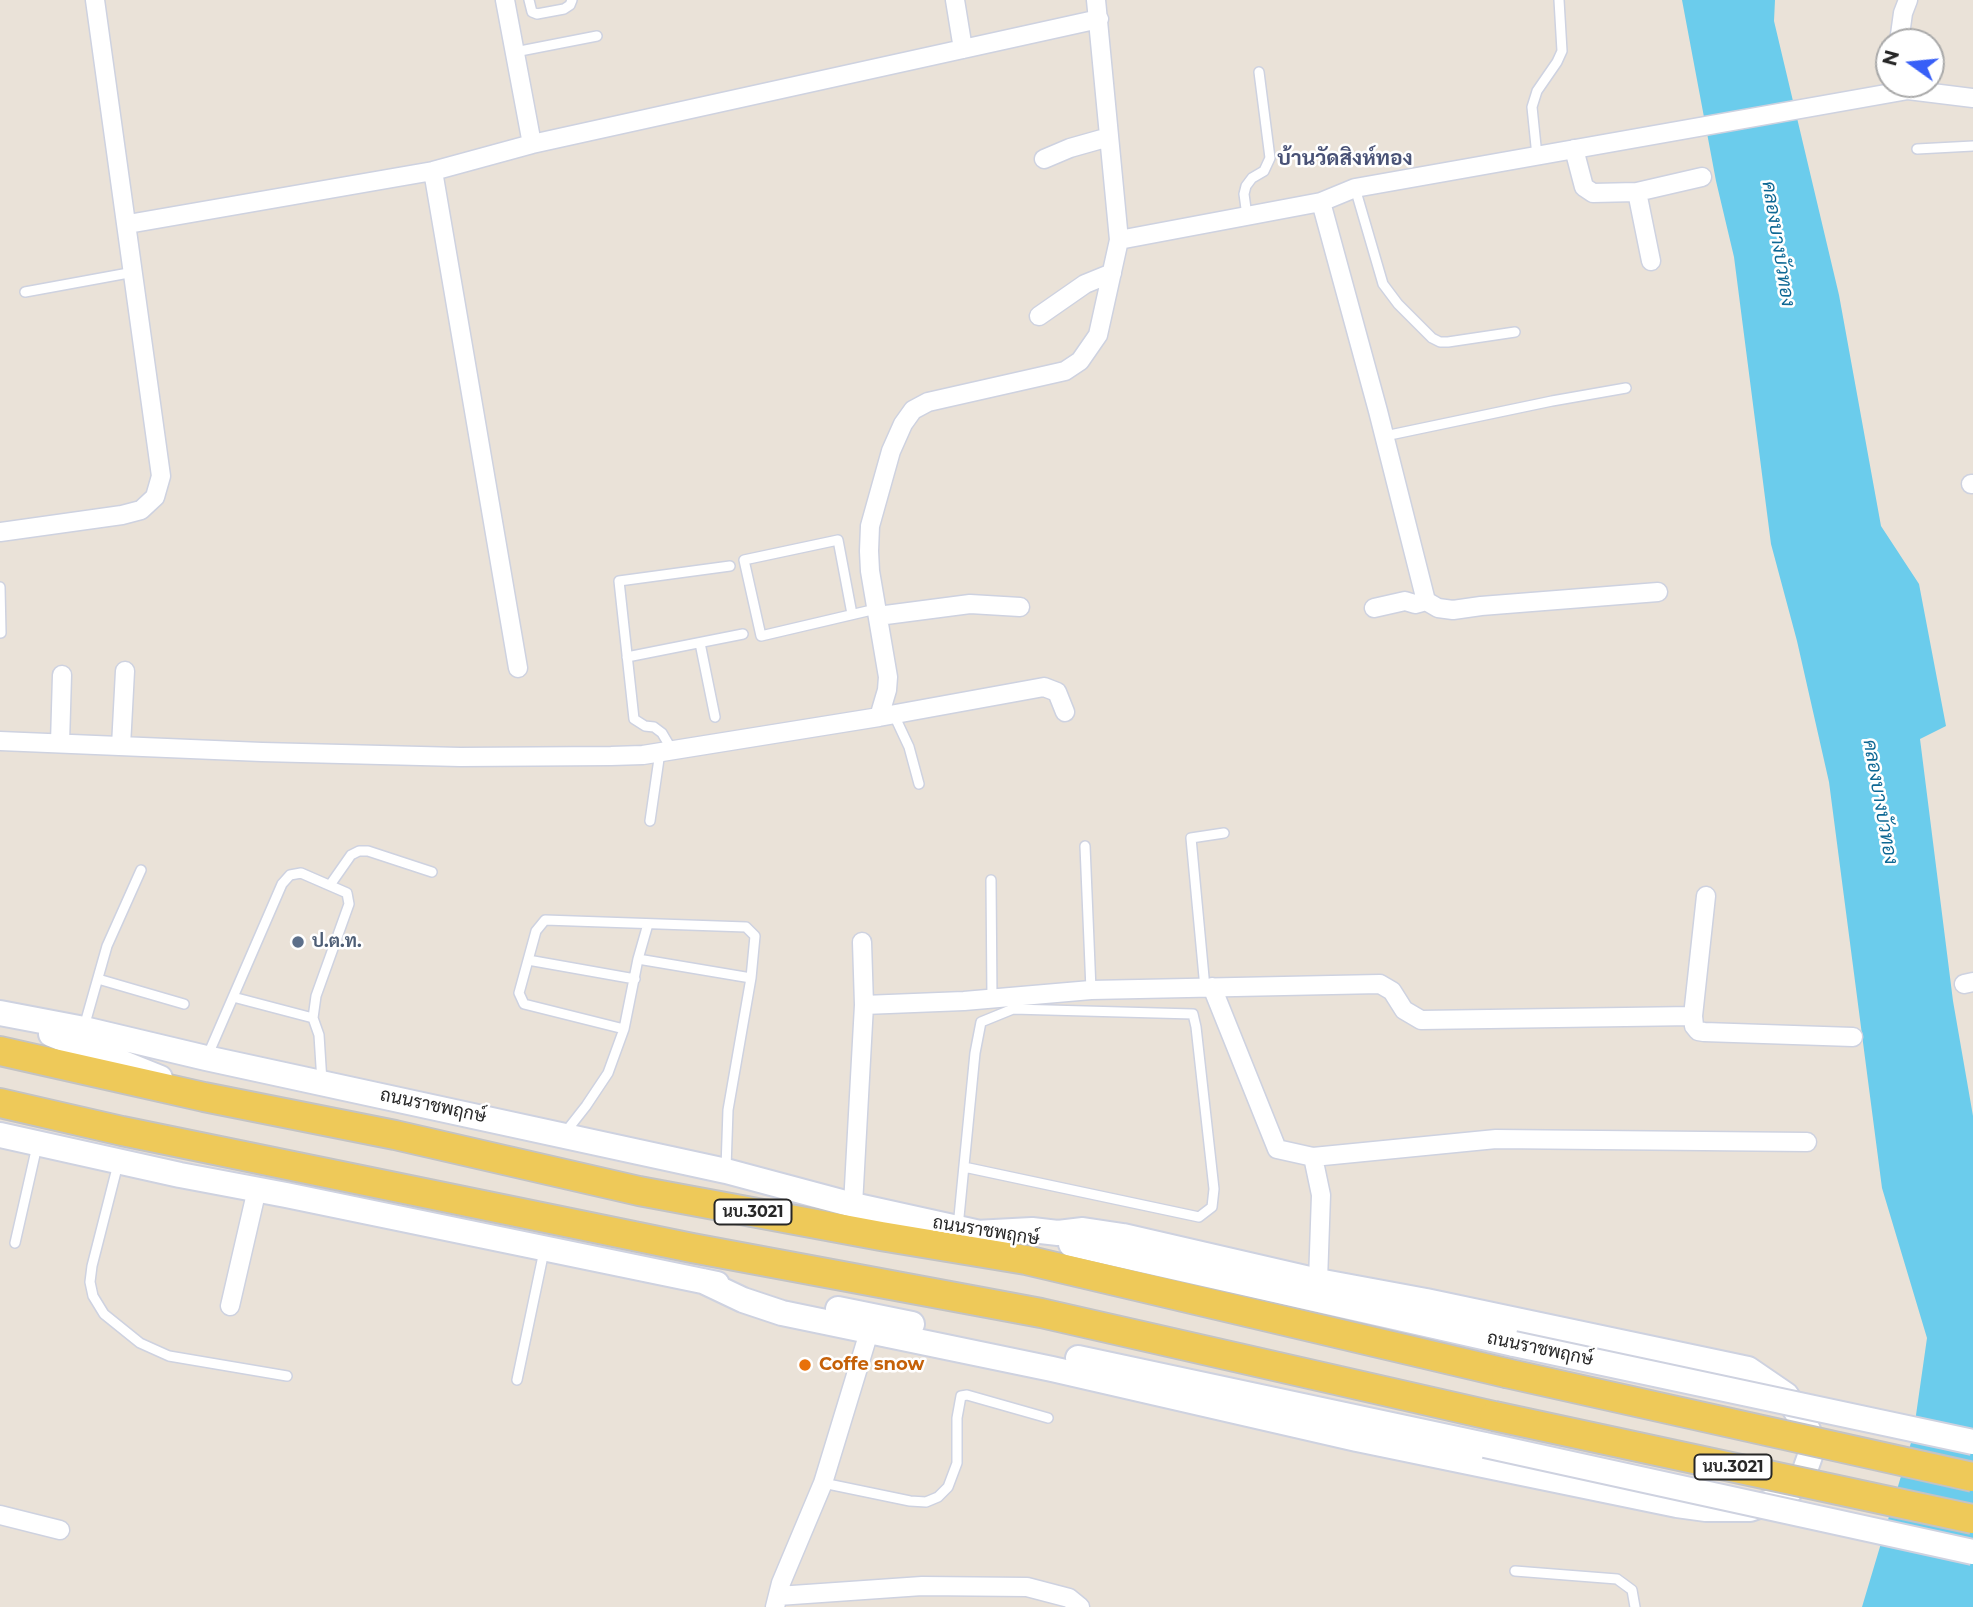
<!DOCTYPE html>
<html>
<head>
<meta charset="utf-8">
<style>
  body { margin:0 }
  #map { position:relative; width:1973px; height:1607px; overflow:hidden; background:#eae2d8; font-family:Montserrat,sans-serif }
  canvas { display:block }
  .north { position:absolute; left:1875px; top:28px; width:70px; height:70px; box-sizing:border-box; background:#fff; border:2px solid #a9a9a9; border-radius:50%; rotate:285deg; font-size:19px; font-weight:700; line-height:28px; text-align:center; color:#272727 }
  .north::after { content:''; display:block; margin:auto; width:24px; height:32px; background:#385ff7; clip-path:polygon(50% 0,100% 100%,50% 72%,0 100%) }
</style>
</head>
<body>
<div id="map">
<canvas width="1973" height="1607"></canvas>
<div class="north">N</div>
</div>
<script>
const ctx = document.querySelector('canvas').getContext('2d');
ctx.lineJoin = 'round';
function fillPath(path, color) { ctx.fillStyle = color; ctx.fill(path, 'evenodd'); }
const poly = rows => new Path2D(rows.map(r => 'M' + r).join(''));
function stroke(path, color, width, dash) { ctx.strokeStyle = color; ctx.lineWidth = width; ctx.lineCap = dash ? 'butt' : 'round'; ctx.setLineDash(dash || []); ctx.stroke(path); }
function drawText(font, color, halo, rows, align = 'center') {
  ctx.font = font + ' Montserrat,Sarabun,sans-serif'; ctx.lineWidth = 5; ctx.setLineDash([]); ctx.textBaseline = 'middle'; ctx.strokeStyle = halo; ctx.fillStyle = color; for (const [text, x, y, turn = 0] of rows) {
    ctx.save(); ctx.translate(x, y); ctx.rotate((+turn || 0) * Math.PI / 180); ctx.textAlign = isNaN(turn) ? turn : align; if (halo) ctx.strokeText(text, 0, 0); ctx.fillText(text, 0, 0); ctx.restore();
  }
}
fillPath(poly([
  [1682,0,1775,0,1774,21,1839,295,1881,526,1919,584,1946,726,1920,739,1953,1001,1973,1116,1973,1607,1862,1607,1913,1436,1927,1338,1882,1188,1829,782,1797,641,1771,544,1734,257,1716,181]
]), '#6bccec');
const service = poly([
  [529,0,532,12,537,14,564,9,570,5,572,0],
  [515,52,597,36],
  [1917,149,1973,146],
  [1537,156,1532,107,1537,91,1557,62,1562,51,1559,0],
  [1355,188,1383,284,1398,304,1432,338,1440,342,1448,342,1515,332],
  [1247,216,1244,194,1246,186,1252,178,1264,171,1270,158,1259,72],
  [25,292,134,272],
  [1385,436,1552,401,1626,388],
  [0,587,1,633],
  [852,614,838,540,744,560,761,636,876,609],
  [700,643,715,717],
  [627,657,743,634],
  [894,715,909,747,919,784],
  [672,750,662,733,654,727,645,726,634,719,619,581,730,566],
  [650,821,660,752],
  [1085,846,1091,990],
  [991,880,992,998],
  [330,885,351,855,359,851,368,851,432,872],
  [638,959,648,924],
  [528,960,635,979],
  [98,979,184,1004],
  [1205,988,1191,838,1224,833],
  [233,997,313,1018],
  [84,1027,107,946,141,870],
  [624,1029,524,1004,519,993,536,931,545,920,746,927,755,936,751,978],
  [207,1057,282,884,290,875,301,873,347,893,349,904,316,996,313,1018,319,1035,322,1082],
  [564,1134,586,1106,608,1073,624,1029,638,959,751,978,728,1110,726,1168],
  [118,1164,92,1266,90,1282,93,1296,104,1314,140,1343,169,1356,287,1376],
  [958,1227,975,1053,981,1022,1013,1009,1193,1014,1196,1027,1214,1189,1212,1207,1199,1217,964,1167],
  [15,1243,37,1146],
  [517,1380,544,1251],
  [823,1483,910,1501,926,1502,938,1497,948,1487,957,1463,957,1418,961,1396,967,1395,1048,1418],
  [1515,1571,1617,1579,1632,1590,1635,1607]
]);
const minor = poly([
  [505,0,532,144],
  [955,0,963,49],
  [1899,42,1903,13,1908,0],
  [1574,149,1584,187,1593,193,1637,192,1702,177],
  [1044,159,1070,148,1109,137],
  [433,171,518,668],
  [1637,192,1651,261],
  [1321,202,1378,411,1426,601,1438,608,1453,610,1481,606,1658,592],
  [128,224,433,171,532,144,1099,19],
  [1119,240,1321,202,1355,188,1908,90,1973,98],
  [1039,316,1085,284,1112,273],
  [1971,484,1973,484],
  [0,532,122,515,141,510,155,497,161,476,95,0],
  [1374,608,1405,601,1415,604,1426,601],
  [878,616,970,604,1020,607],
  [879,717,1044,687,1057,692,1065,712],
  [0,741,262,752,460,757,611,756,643,755,879,717,887,690,888,677,870,571,869,551,870,526,891,451,903,424,913,410,928,402,1065,371,1080,361,1098,335,1119,240,1096,0],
  [60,743,62,675],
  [121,746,125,671],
  [862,942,864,1005],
  [1964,984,1973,982],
  [1212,987,1277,1149,1313,1157,1321,1195,1318,1281],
  [1693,1016,1706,896],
  [1313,1157,1496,1139,1807,1142],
  [853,1205,864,1005,964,1001,1091,990,1380,984,1392,991,1404,1010,1421,1020,1693,1016,1694,1026,1698,1031,1704,1032,1853,1037],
  [230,1306,257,1189],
  [0,1515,60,1530],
  [778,1596,922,1586,1027,1587,1069,1598,1080,1607],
  [775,1607,781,1583,823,1483,869,1332]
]);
const secondary = poly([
  [0,1013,84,1029,206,1058,726,1171,853,1205,989,1235],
  [51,1034,160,1078],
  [0,1135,180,1175,286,1195,717,1284],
  [1071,1244,1514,1344],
  [703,1281,743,1300,782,1313,1052,1369,1357,1439,1677,1505,1706,1509,1750,1509,1773,1501,1792,1489,1804,1473,1810,1456,1808,1430,1786,1395,1748,1369,1426,1301,1318,1281,1123,1236,1083,1230,1058,1233,1032,1230,975,1233],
  [838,1309,912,1324],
  [1078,1358,1485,1445]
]);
const primary = poly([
  [0,1051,204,1097,395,1135,639,1191,881,1236,1026,1260,1506,1373],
  [0,1103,122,1131,692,1248,1041,1313,1494,1416]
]);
stroke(service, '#ced2e0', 12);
stroke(minor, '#ced2e0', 21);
stroke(secondary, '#ced2e0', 28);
stroke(primary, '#c3c3c3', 32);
stroke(service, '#fff', 9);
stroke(minor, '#fff', 18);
stroke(secondary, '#fff', 24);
stroke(primary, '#eec959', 28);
const secondaryBridge = poly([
  [1514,1344,1973,1442],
  [1485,1445,1973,1552]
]);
const primaryBridge = poly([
  [1506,1373,1973,1477],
  [1494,1416,1973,1519]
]);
stroke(secondaryBridge, '#ced2e0', 28, []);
stroke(primaryBridge, '#c3c3c3', 32, []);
stroke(secondaryBridge, '#fff', 24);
stroke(primaryBridge, '#eec959', 28);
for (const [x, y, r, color] of [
  [298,942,7,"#5c6f8a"],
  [805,1365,7,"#e8710a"]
]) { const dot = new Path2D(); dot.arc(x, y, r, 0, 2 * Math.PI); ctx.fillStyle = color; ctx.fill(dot); stroke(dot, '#fff', 2.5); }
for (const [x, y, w] of [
  [753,1212,77],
  [1733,1467,77]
]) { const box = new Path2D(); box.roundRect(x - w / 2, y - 12.5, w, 25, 5); ctx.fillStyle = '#fff'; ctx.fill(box); stroke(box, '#272727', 2); }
drawText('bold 16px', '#272727', null, [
  ["นบ.3021",753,1212],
  ["นบ.3021",1733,1467]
]);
drawText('bold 18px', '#4e5e75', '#fff', [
  ["ป.ต.ท.",312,942]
], 'left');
drawText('18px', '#272727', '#fff', [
  ["ถนนราชพฤกษ์",433,1106,12],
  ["ถนนราชพฤกษ์",986,1231,9],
  ["ถนนราชพฤกษ์",1540,1349,12]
]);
drawText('bold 18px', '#c56008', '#fff', [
  ["Coffe snow",819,1365]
], 'left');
drawText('italic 19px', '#0e6894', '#fff', [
  ["คลองบางบัวทอง",1778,244,81],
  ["คลองบางบัวทอง",1880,802,80]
]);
drawText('bold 21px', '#495276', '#fff', [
  ["บ้านวัดสิงห์ทอง",1345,159]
]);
</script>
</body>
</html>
